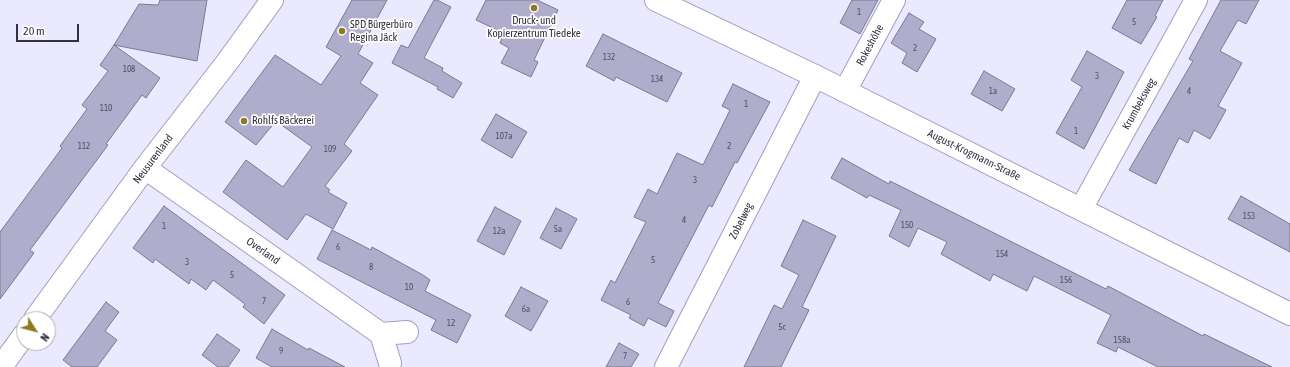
<!DOCTYPE html>
<html>
<head>
<meta charset="utf-8">
<style>
  body { margin:0 }
  #map { position:relative; width:1290px; height:367px; overflow:hidden; background:#eae9fd; font-family:"Asap Condensed",sans-serif }
  canvas { display:block }
  .north { position:absolute; left:16px; top:311px; width:40px; height:40px; box-sizing:border-box; background:#fff; border:1px solid #adadb2; border-radius:50%; rotate:126deg; font-size:11px; font-weight:700; line-height:16px; text-align:center; color:#32313e }
  .north::after { content:''; display:block; margin:auto; width:14px; height:18px; background:#8d7b21; clip-path:polygon(50% 0,100% 100%,50% 72%,0 100%) }
  .scale { position:absolute; left:16px; top:24px; width:63px; height:18px; box-sizing:border-box; border:2px solid #32313e; border-top:0; padding-left:5px; font-size:12px; line-height:14px; white-space:nowrap; color:#32313e; -webkit-text-stroke:3px #fff; paint-order:stroke }
</style>
</head>
<body>
<div id="map">
<canvas width="1290" height="367"></canvas>
<div class="north">N</div>
<div class="scale">20 m</div>
</div>
<script>
const ctx = document.querySelector('canvas').getContext('2d');
ctx.lineJoin = 'round';
function fillPath(path, color) { ctx.fillStyle = color; ctx.fill(path, 'evenodd'); }
const poly = rows => new Path2D(rows.map(r => 'M' + r).join(''));
function stroke(path, color, width, dash) { ctx.strokeStyle = color; ctx.lineWidth = width; ctx.lineCap = dash ? 'butt' : 'round'; ctx.setLineDash(dash || []); ctx.stroke(path); }
function drawText(font, color, halo, rows, align = 'center') {
  ctx.font = font + ' "Asap Condensed",sans-serif'; ctx.lineWidth = 3.5; ctx.setLineDash([]); ctx.textBaseline = 'middle'; ctx.strokeStyle = halo; ctx.fillStyle = color; for (const [text, x, y, turn = 0] of rows) {
    ctx.save(); ctx.translate(x, y); ctx.rotate((+turn || 0) * Math.PI / 180); ctx.textAlign = isNaN(turn) ? turn : align; if (halo) ctx.strokeText(text, 0, 0); ctx.fillText(text, 0, 0); ctx.restore();
  }
}
const building = poly([
  [160,0,207,0,197,61,114,45,139,4,158,5,160,0],
  [352,0,387,0,358,54,373,63,360,83,378,95,344,144,352,151,325,186,330,190,328,192,347,203,333,229,306,214,287,240,223,192,246,160,283,187,312,147,276,121,256,145,225,122,275,55,321,85,341,56,326,47,352,0],
  [434,0,437,0,451,7,424,58,443,68,442,71,462,83,453,98,437,89,438,87,392,63,401,45,408,48,434,0],
  [486,0,537,0,558,10,534,60,538,62,531,77,501,63,509,48,500,43,504,33,476,20,486,0],
  [852,0,878,0,860,34,840,23,852,0],
  [1127,0,1163,0,1155,16,1157,17,1141,44,1112,28,1127,0],
  [1221,0,1259,0,1246,24,1238,20,1220,51,1242,63,1218,106,1226,110,1210,139,1194,130,1188,143,1179,138,1156,184,1129,170,1193,61,1189,59,1221,0],
  [909,13,924,22,919,29,936,39,917,72,902,63,907,53,891,43,909,13],
  [603,34,682,73,667,102,616,77,614,81,586,66,603,34],
  [114,45,160,78,146,98,142,95,106,144,108,145,30,250,34,253,0,299,0,232,62,148,60,146,87,109,82,105,108,71,100,65,114,45],
  [1087,51,1124,72,1084,149,1056,133,1082,87,1071,80,1087,51],
  [984,71,1015,89,1002,111,971,94,984,71],
  [733,84,770,102,737,163,735,162,712,207,709,205,658,303,674,311,666,327,648,318,644,326,629,318,631,315,601,300,611,280,615,283,646,222,634,217,648,189,657,194,677,153,703,165,730,110,722,106,733,84],
  [496,114,527,132,512,158,481,140,496,114],
  [842,158,889,184,890,181,1106,289,1108,286,1203,336,1204,334,1272,367,1158,367,1118,347,1116,352,1097,343,1111,315,1034,276,1027,291,993,274,990,281,941,254,947,242,918,228,909,247,889,236,901,210,869,195,867,198,831,178,842,158],
  [1241,196,1290,224,1290,252,1228,219,1241,196],
  [164,206,285,295,264,324,243,307,245,304,213,280,206,290,191,279,189,284,155,259,153,263,133,248,164,206],
  [495,207,521,221,504,255,477,241,495,207],
  [556,208,577,219,561,249,540,238,556,208],
  [803,220,836,236,802,307,809,310,781,367,744,367,774,305,782,309,799,275,781,266,803,220],
  [332,230,371,250,372,247,423,275,430,280,425,291,471,315,457,343,431,330,436,320,317,259,332,230],
  [521,287,548,301,531,331,505,316,521,287],
  [106,302,119,312,105,331,117,340,97,367,72,367,63,360,106,302],
  [272,329,308,350,309,348,345,367,272,367,256,358,272,329],
  [217,334,240,350,228,367,218,367,202,355,217,334],
  [619,343,639,354,631,367,606,367,619,343]
]);
fillPath(building, '#afaccc');
stroke(building, '#7b7997', 1);
const street = poly([
  [845,91,894,0],
  [145,168,381,334,390,363],
  [1081,209,1196,0],
  [35,319,145,168,228,61,272,0],
  [381,334,407,332],
  [1,367,24,335],
  [666,367,815,76]
]);
const secondary = poly([
  [656,0,815,76,1290,314]
]);
stroke(street, '#a19ebe', 24);
stroke(secondary, '#a19ebe', 24);
stroke(street, '#fff', 22);
stroke(secondary, '#fff', 22);
for (const [x, y, r, color] of [
  [534,8,4,"#8d7b21"],
  [342,31,4,"#8d7b21"],
  [244,121,4,"#8d7b21"]
]) { const dot = new Path2D(); dot.arc(x, y, r, 0, 2 * Math.PI); ctx.fillStyle = color; ctx.fill(dot); stroke(dot, '#fff', 1.5); }
drawText('9px', '#515062', null, [
  ["1",859,12],
  ["5",1134,22],
  ["2",915,48],
  ["132",609,57],
  ["108",129,69],
  ["3",1097,76],
  ["134",657,79],
  ["1a",993,91],
  ["4",1189,91],
  ["1",746,104],
  ["110",106,108],
  ["1",1076,131],
  ["107a",504,136],
  ["112",84,146],
  ["2",729,146],
  ["109",330,149],
  ["3",695,180],
  ["153",1249,216],
  ["4",684,220],
  ["150",907,225],
  ["1",164,226],
  ["5a",558,229],
  ["12a",499,231],
  ["6",338,247],
  ["154",1002,254],
  ["5",653,260],
  ["3",187,262],
  ["8",371,267],
  ["5",232,275],
  ["156",1066,280],
  ["10",409,287],
  ["7",264,301],
  ["6",628,302],
  ["6a",526,309],
  ["12",451,323],
  ["5c",782,327],
  ["158a",1122,340],
  ["9",281,351],
  ["7",625,356]
]);
drawText('11px', '#32313e', '#fff', [
  ["Druck- und",534,21,"center"],
  ["Kopierzentrum Tiedeke",534,34,"center"],
  ["SPD Bürgerbüro",350,25],
  ["Regina Jäck",350,38],
  ["Rohlfs Bäckerei",252,121]
], 'left');
drawText('11px', '#32313e', '#fff', [
  ["Rokeshöhe",870,45,-62],
  ["Krumbeksweg",1139,104,-61],
  ["August-Krogmann-Straße",974,155,26],
  ["Neusurenland",153,159,-53],
  ["Zobelweg",741,221,-63],
  ["Overland",263,251,35]
]);
</script>
</body>
</html>
